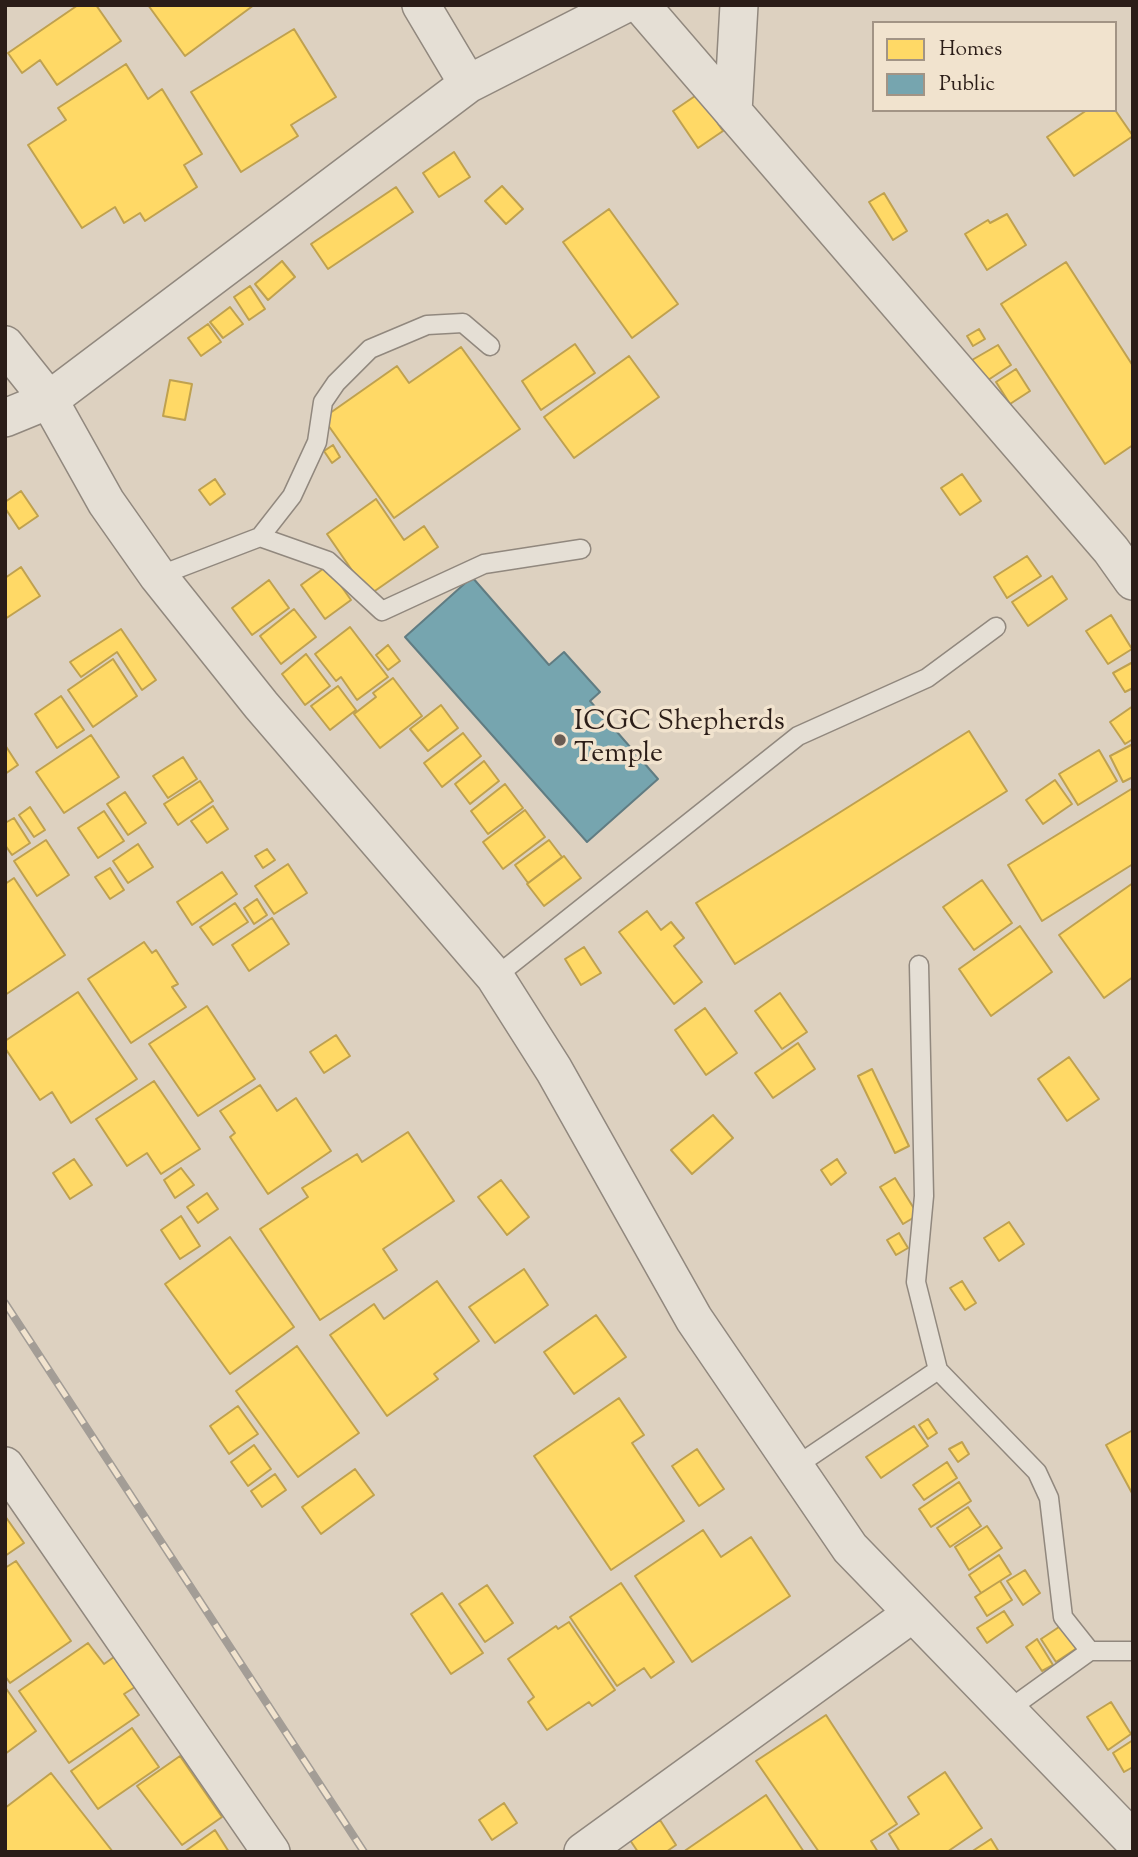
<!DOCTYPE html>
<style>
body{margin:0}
#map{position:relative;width:1138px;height:1857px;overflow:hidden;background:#ddd1c0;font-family:"Sorts Mill Goudy",serif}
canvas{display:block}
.frame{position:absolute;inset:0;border:7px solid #2b1d18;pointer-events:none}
.legend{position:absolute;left:872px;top:21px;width:245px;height:91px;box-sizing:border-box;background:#f1e3ce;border:2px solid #a29485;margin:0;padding:9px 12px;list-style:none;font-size:21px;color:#2b1d18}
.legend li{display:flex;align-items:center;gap:14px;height:35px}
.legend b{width:35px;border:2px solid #a29485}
</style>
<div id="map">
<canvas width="1138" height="1857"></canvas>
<div class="frame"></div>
<ul class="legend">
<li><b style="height:19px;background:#ffd966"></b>Homes</li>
<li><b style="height:19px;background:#76a5af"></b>Public</li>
</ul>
</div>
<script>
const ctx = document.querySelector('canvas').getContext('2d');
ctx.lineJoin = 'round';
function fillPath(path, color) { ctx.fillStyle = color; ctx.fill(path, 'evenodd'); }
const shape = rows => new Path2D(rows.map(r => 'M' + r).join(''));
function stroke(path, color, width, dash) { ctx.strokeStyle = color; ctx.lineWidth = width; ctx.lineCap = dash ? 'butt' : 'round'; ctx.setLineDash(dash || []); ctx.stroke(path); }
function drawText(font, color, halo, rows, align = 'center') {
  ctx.font = font + ' "Sorts Mill Goudy",serif'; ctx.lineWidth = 7; ctx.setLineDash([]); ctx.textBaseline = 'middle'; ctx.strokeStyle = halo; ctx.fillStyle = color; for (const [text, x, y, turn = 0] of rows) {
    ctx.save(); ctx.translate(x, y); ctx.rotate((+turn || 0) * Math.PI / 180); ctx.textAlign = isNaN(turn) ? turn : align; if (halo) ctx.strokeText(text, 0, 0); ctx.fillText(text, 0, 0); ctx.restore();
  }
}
const homes = shape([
 [78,5,96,5,121,41,57,85,40,60,22,73,8,53,78,5],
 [148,5,254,5,185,56,148,5],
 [294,29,336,97,291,125,298,136,241,172,191,92,294,29],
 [126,64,148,99,162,89,202,154,184,165,197,187,145,221,140,213,124,223,115,207,82,228,28,145,66,120,58,108,126,64],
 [698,94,723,131,698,148,673,111,698,94],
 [1087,110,1115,110,1133,136,1074,176,1047,137,1087,110],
 [454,152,470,177,439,197,423,173,454,152],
 [502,186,523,209,506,224,485,201,502,186],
 [396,187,413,212,328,269,311,244,396,187],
 [884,193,907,231,893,240,869,202,884,193],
 [609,209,678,304,632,338,563,242,609,209],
 [1007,214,1026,245,987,270,965,234,988,220,990,223,1007,214],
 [282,261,295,277,268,300,255,284,282,261],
 [1066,262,1133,366,1133,445,1105,464,1001,304,1066,262],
 [250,286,265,309,249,320,234,297,250,286],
 [230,307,243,324,223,338,210,322,230,307],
 [208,324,221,342,201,356,188,338,208,324],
 [979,329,985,339,973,346,967,336,979,329],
 [575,344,595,373,541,410,522,381,575,344],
 [998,345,1011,365,985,382,972,360,998,345],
 [461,347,520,429,394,518,323,418,397,366,409,383,461,347],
 [629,356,659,397,574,458,544,417,629,356],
 [1016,369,1030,391,1010,404,996,382,1016,369],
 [170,380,192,384,185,420,163,416,170,380],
 [333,445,340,457,332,463,324,451,333,445],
 [962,474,981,501,960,515,941,488,962,474],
 [215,479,225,494,210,505,199,490,215,479],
 [21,491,38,516,19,529,5,508,5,502,21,491],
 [376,499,404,540,424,526,438,547,369,595,327,534,376,499],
 [1027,556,1041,576,1007,598,994,577,1027,556],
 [327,566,351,600,325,619,301,585,327,566],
 [21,567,40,596,5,619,5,578,21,567],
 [1052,576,1067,599,1028,626,1012,602,1052,576],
 [269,580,289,608,252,635,232,608,269,580],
 [294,609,316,637,281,664,260,636,294,609],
 [1111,615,1132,649,1108,664,1086,631,1111,615],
 [350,627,388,677,357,700,341,677,336,681,315,654,350,627],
 [121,629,156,680,142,690,117,652,81,677,70,662,121,629],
 [388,645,400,661,388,670,376,655,388,645],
 [306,654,330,686,305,705,282,674,306,654],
 [113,659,137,696,93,727,68,690,113,659],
 [1133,662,1133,688,1125,692,1113,673,1133,662],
 [393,678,422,716,380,748,354,714,376,697,373,693,393,678],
 [338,686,356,710,330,730,311,706,338,686],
 [61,696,84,730,57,748,35,714,61,696],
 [441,705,458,728,428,751,410,729,441,705],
 [1133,706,1133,739,1125,744,1110,722,1133,706],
 [969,731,1007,791,735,964,696,903,969,731],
 [463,733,481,756,442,787,424,763,463,733],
 [91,735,119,777,64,813,36,772,91,735],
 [1133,744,1133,777,1123,782,1110,756,1133,744],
 [5,745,18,765,5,774,5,745],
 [1099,750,1117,781,1078,805,1059,774,1099,750],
 [183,757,197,779,168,798,153,776,183,757],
 [484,761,499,781,470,804,455,784,484,761],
 [1055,780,1072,804,1043,824,1026,800,1055,780],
 [200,781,213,801,178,825,164,804,200,781],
 [505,784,523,808,488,834,471,811,505,784],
 [1133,788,1133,864,1042,921,1008,865,1133,788],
 [125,792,146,823,128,835,107,804,125,792],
 [213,806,228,829,207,843,191,821,213,806],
 [30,807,45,830,34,837,19,815,30,807],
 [525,810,545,837,503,869,483,842,525,810],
 [104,811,124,841,98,858,78,828,104,811],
 [14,818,30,843,12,855,5,845,5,823,14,818],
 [46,840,69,875,37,896,14,861,46,840],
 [549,840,562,857,528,883,515,865,549,840],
 [138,844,153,867,128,883,113,861,138,844],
 [267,849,275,860,263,868,255,856,267,849],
 [564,856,581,878,544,906,527,884,564,856],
 [288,864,307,893,274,914,255,886,288,864],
 [110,868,124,890,110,899,95,877,110,868],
 [222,872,237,894,192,925,177,902,222,872],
 [14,878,65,955,5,995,5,884,14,878],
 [982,880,1012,923,974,950,943,907,982,880],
 [1133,883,1133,977,1104,998,1059,935,1133,883],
 [257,899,267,915,254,924,244,908,257,899],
 [235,903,248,922,213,945,200,927,235,903],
 [647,911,661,930,671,922,684,938,674,946,702,982,674,1004,619,932,647,911],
 [272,918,289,944,249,971,232,945,272,918],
 [1020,926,1052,972,991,1016,959,969,1020,926],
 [144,942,152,953,156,950,178,984,172,987,186,1007,131,1043,88,979,144,942],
 [584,947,601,973,581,985,565,959,584,947],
 [78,992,137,1079,71,1123,52,1092,40,1100,5,1048,5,1041,78,992],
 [780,993,807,1032,782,1049,755,1011,780,993],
 [207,1006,255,1079,198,1116,149,1044,207,1006],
 [705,1008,737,1053,706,1075,675,1030,705,1008],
 [336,1035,350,1056,324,1073,310,1052,336,1035],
 [798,1043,815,1069,773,1098,755,1073,798,1043],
 [1069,1057,1099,1099,1067,1121,1038,1079,1069,1057],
 [872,1069,909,1146,895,1153,858,1076,872,1069],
 [154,1081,200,1149,161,1174,147,1153,127,1166,96,1119,154,1081],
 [260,1085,277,1111,296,1098,331,1151,268,1194,230,1137,235,1133,220,1111,260,1085],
 [713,1115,733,1138,692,1174,671,1150,713,1115],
 [408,1132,454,1201,383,1249,397,1270,320,1320,260,1229,308,1197,302,1188,357,1154,362,1162,408,1132],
 [74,1159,92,1185,70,1199,53,1173,74,1159],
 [837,1159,846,1173,831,1185,821,1170,837,1159],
 [181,1168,194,1185,175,1198,164,1180,181,1168],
 [895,1178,918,1215,903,1224,880,1187,895,1178],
 [501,1180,529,1217,507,1235,478,1197,501,1180],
 [207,1193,218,1209,198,1223,187,1207,207,1193],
 [181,1216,200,1246,180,1259,161,1230,181,1216],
 [1009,1222,1024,1244,999,1261,984,1238,1009,1222],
 [899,1233,908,1248,896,1255,887,1240,899,1233],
 [230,1237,294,1327,230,1374,165,1284,230,1237],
 [524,1269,548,1305,495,1343,469,1307,524,1269],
 [437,1281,479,1341,434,1374,438,1379,387,1416,330,1335,374,1304,384,1319,437,1281],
 [962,1281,976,1303,965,1310,950,1288,962,1281],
 [596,1315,626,1357,574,1394,544,1352,596,1315],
 [297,1346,359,1433,298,1477,236,1391,297,1346],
 [619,1398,644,1435,632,1443,684,1521,611,1570,534,1456,619,1398],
 [238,1406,258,1434,229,1454,210,1426,238,1406],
 [928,1419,937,1433,928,1439,919,1425,928,1419],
 [914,1426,928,1446,881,1478,866,1457,914,1426],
 [1133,1430,1133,1495,1106,1445,1133,1430],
 [962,1442,969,1454,958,1462,949,1449,962,1442],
 [254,1445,271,1469,248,1486,231,1462,254,1445],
 [697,1449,724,1489,699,1506,672,1466,697,1449],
 [947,1462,957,1478,924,1500,913,1485,947,1462],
 [355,1469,374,1495,321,1534,302,1507,355,1469],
 [275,1474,286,1490,262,1507,251,1491,275,1474],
 [959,1482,971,1501,931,1527,919,1509,959,1482],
 [968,1507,981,1526,950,1547,937,1528,968,1507],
 [5,1516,24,1543,5,1556,5,1516],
 [987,1526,1002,1548,969,1570,955,1547,987,1526],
 [703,1530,721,1557,751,1537,790,1596,692,1662,635,1576,703,1530],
 [999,1555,1011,1574,981,1593,969,1575,999,1555],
 [16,1561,71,1641,10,1683,5,1676,5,1568,16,1561],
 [1025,1570,1040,1593,1023,1605,1007,1581,1025,1570],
 [1000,1581,1012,1600,987,1616,975,1597,1000,1581],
 [621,1583,674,1662,651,1678,644,1668,617,1686,570,1617,621,1583],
 [487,1585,513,1623,485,1642,459,1604,487,1585],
 [442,1593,483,1653,451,1674,411,1614,442,1593],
 [1004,1611,1013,1625,987,1643,977,1628,1004,1611],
 [569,1622,615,1690,592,1706,589,1702,547,1730,528,1702,534,1697,508,1659,556,1626,558,1629,569,1622],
 [1062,1625,1077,1648,1056,1662,1041,1639,1062,1625],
 [1037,1639,1053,1665,1042,1671,1026,1647,1037,1639],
 [88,1643,104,1664,114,1657,135,1687,124,1694,139,1715,69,1763,19,1691,88,1643],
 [5,1687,36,1731,5,1754,5,1687],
 [1111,1702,1131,1734,1108,1750,1087,1717,1111,1702],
 [826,1715,897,1824,871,1841,878,1852,819,1852,756,1761,826,1715],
 [132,1728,159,1767,98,1809,71,1771,132,1728],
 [1133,1740,1133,1767,1124,1772,1113,1753,1133,1740],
 [180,1756,222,1817,182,1845,137,1786,180,1756],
 [945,1772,982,1828,947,1852,900,1852,889,1834,919,1814,908,1797,945,1772],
 [51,1773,113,1852,5,1852,5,1808,51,1773],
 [766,1795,804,1852,683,1852,766,1795],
 [504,1803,517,1823,492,1840,479,1820,504,1803],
 [660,1820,676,1845,666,1852,638,1852,630,1840,660,1820],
 [215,1830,229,1852,184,1852,215,1830],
 [991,1839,999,1852,971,1852,991,1839]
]);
fillPath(homes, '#ffd966');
stroke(homes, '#bfa14f', 2);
const public = shape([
 [472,577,549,665,564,652,600,692,590,701,658,779,587,842,405,637,472,577]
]);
fillPath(public, '#76a5af');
stroke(public, '#607c82', 2);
const lane = shape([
 [260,537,292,496,317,442,323,402,336,383,370,349,427,325,463,323,490,346],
 [158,576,260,537,328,561,382,611,484,564,581,549],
 [495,977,798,736,927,678,996,627],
 [938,1370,1037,1472,1049,1498,1063,1617,1090,1651],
 [793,1468,938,1370,916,1282,924,1196,919,965],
 [1008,1710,1090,1651,1133,1651]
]);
const street = shape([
 [421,5,468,84],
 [641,5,1111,550,1133,581],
 [733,112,739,5],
 [5,345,49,400,106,502,158,576,261,705,495,977,554,1070,694,1319,850,1548,1133,1840],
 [5,418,49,400,468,84,623,5],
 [5,1466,271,1852],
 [583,1852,913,1613]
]);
stroke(lane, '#91887e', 21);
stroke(street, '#91887e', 40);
stroke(lane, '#e5dfd5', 18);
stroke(street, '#e5dfd5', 37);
const rail = shape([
 [5,1303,364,1852]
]);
stroke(rail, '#a39d96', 8);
stroke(rail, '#f1e3ce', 5, [16]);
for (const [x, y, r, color] of [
 [560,740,7,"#695c53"]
]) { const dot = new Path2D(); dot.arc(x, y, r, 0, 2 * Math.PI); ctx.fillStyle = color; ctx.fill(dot); stroke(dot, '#f1e3ce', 2.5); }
drawText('28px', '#2b1d18', '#f1e3ce', [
 ["ICGC Shepherds",574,724],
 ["Temple",574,756]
], 'left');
</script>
